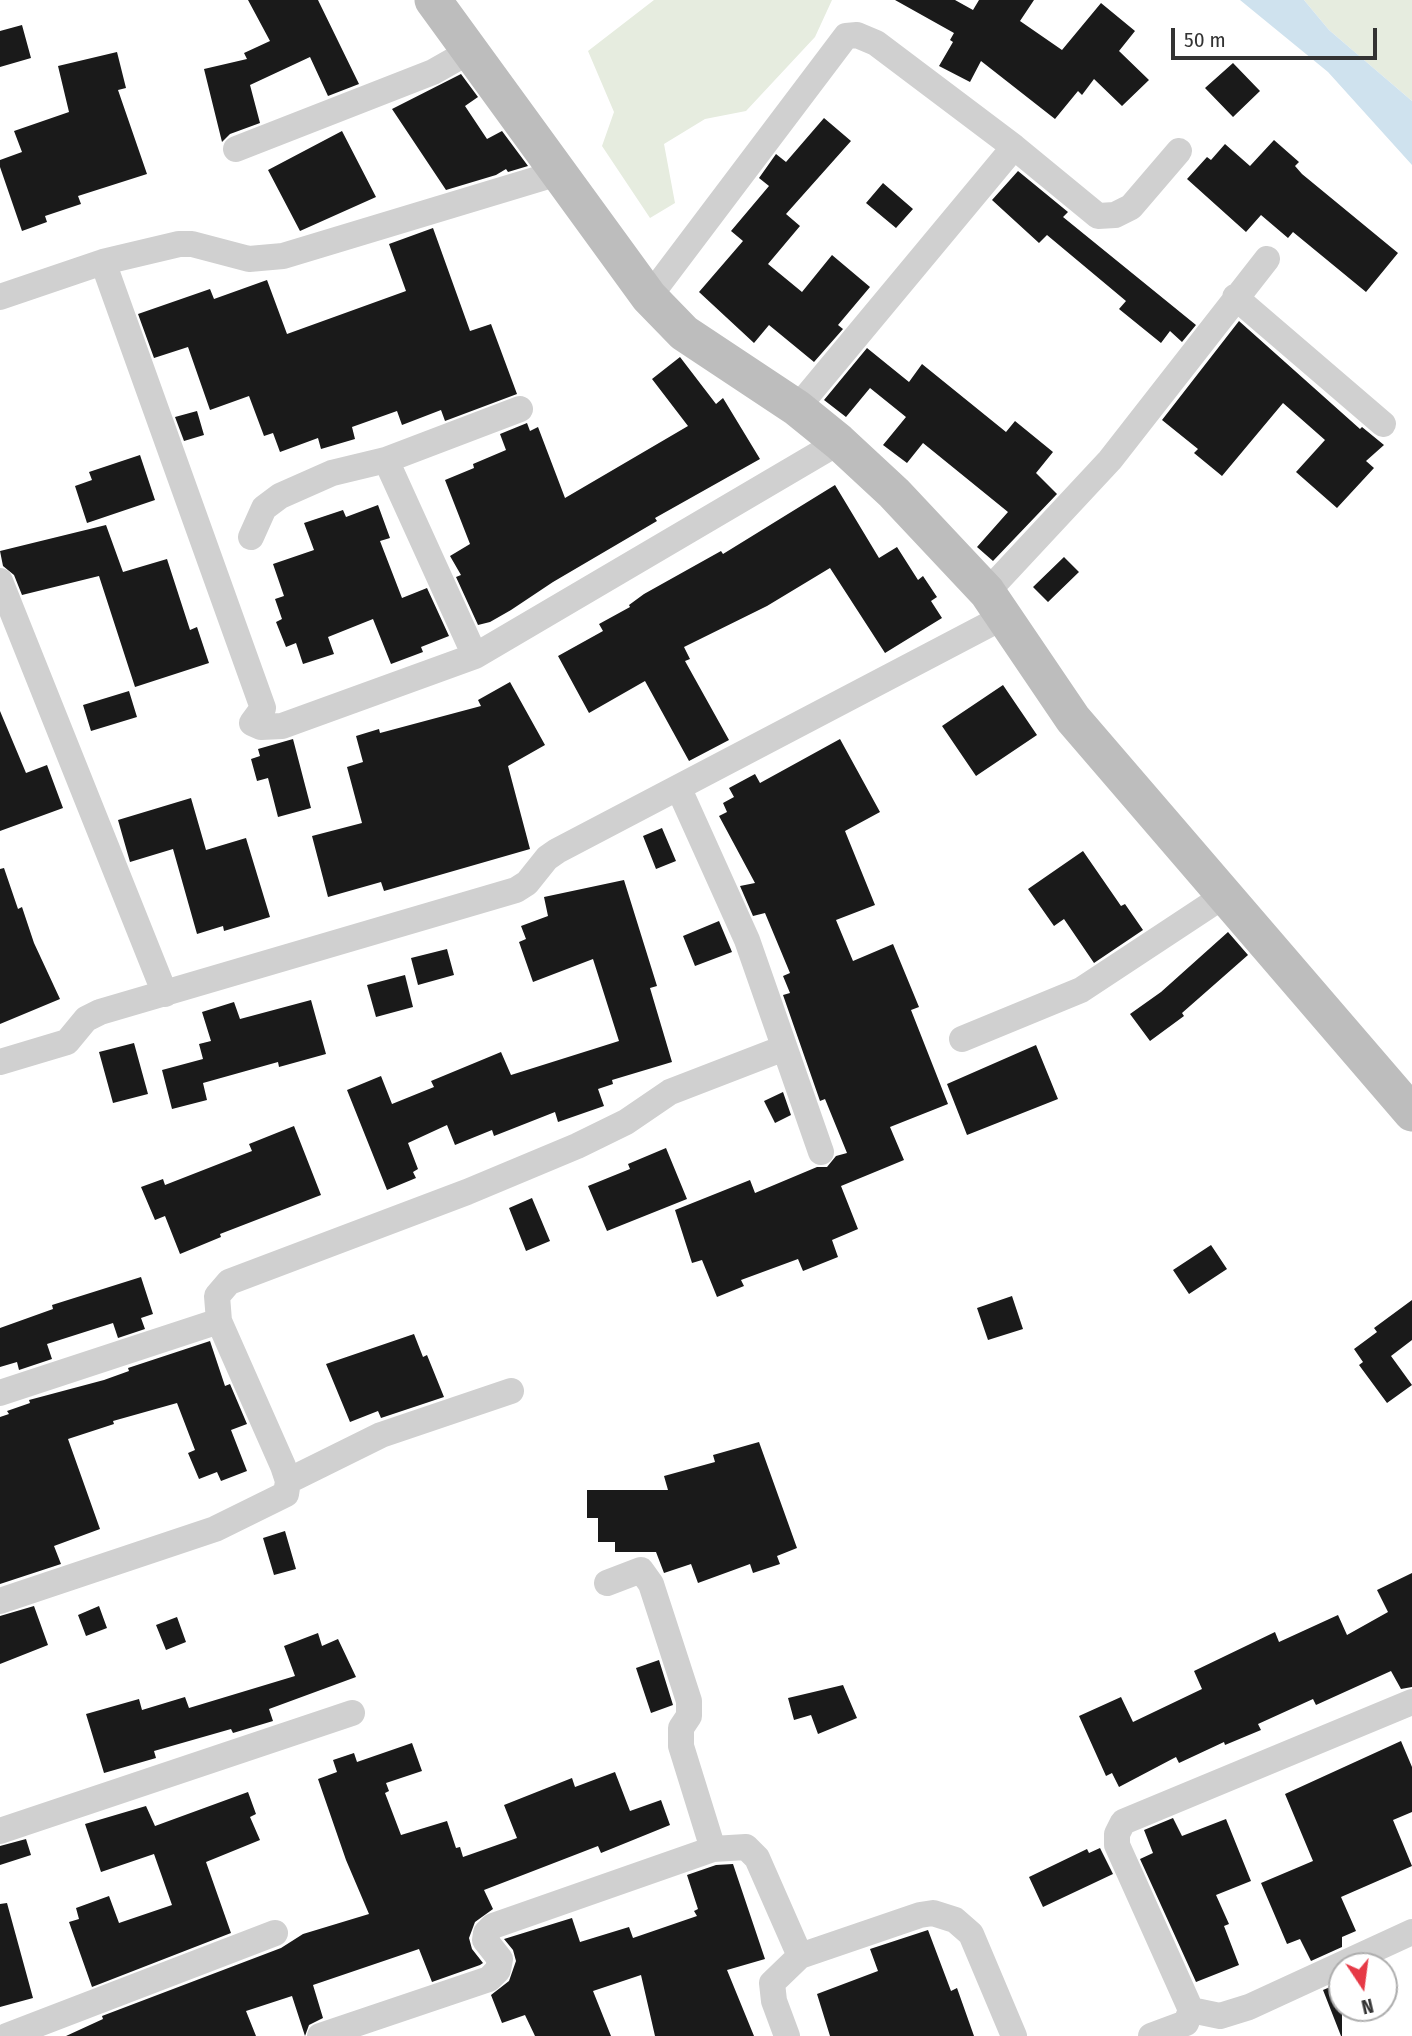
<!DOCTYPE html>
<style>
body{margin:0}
#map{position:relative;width:1412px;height:2036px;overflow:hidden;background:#fff;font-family:"Fira Sans Condensed",sans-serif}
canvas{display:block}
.north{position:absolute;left:1328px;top:1952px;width:70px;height:70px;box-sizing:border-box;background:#fff;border:2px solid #adadad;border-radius:50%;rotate:167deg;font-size:19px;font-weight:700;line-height:28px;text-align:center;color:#333}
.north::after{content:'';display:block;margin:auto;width:24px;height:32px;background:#e63946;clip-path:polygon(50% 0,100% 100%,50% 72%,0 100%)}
.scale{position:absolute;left:1171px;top:28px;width:206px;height:32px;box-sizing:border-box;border:4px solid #333;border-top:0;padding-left:9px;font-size:21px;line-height:24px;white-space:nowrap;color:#333;-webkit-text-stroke:5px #fff;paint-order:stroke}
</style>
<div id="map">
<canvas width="1412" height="2036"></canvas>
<div class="north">N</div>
<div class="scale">50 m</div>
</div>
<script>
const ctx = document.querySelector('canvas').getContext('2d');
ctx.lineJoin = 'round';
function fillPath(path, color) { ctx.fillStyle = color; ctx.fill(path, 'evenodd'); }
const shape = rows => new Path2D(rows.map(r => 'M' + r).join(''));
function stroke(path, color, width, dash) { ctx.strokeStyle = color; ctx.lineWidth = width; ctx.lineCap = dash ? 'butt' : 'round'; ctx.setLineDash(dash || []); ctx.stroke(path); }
fillPath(shape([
 [654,0,832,0,815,37,746,111,705,119,664,144,675,203,650,218,602,146,614,112,588,51],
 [1304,0,1412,0,1412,101,1329,30]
]), '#e6ecdf');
fillPath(shape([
 [1240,0,1304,0,1329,30,1412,101,1412,165,1328,72]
]), '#cfe2ee');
fillPath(shape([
 [248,0,318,0,359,84,328,96,310,57,250,85,260,123,230,134,222,142,204,69,247,59,244,53,270,41],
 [895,0,955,0,973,10,979,0,1034,0,1020,21,1062,50,1101,3,1135,31,1119,51,1149,80,1122,106,1094,79,1082,95,1078,91,1055,119,981,61,970,82,939,66,953,42,950,40,954,33],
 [22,25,31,58,0,67,0,31],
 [117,52,126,88,118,90,147,174,78,196,81,204,45,216,47,222,22,231,0,167,0,160,22,152,14,131,69,112,58,66],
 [1233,63,1260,91,1233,117,1205,88],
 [461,74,478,97,465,106,487,139,502,131,528,166,508,172,506,169,496,175,446,190,392,109],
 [824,118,851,141,786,214,800,226,768,264,802,292,832,255,870,287,838,325,843,329,814,362,769,325,754,343,699,292,743,241,731,231,769,186,759,178,776,154,786,162],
 [342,131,376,197,300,231,268,170],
 [1274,140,1299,162,1295,166,1302,174,1398,253,1366,292,1293,232,1288,238,1261,215,1246,232,1187,179,1207,157,1211,160,1225,144,1250,166],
 [1018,171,1068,212,1063,217,1196,325,1182,342,1170,331,1161,343,1119,309,1126,301,1047,235,1039,243,992,200],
 [883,183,913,209,896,228,866,203],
 [433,228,470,331,491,324,517,394,445,421,441,410,402,425,397,411,352,427,355,439,321,449,318,438,280,452,273,433,264,436,249,396,210,410,188,347,154,358,138,314,210,289,214,299,267,280,287,334,406,291,389,244],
 [1239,321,1360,429,1362,427,1384,445,1366,461,1374,468,1337,508,1296,472,1325,440,1283,403,1222,476,1194,453,1198,449,1162,420],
 [867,348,909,382,922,364,1006,432,1015,421,1053,452,1036,473,1057,494,993,561,977,547,1008,512,923,443,907,463,883,445,906,417,870,388,846,417,824,400],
 [680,357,716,404,723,398,760,459,655,518,657,521,553,582,511,610,490,622,478,625,456,577,461,575,450,556,470,544,445,480,474,468,473,464,506,450,500,434,527,423,530,431,538,427,565,498,688,426,652,379],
 [197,411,204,435,184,441,175,417],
 [140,455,155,500,87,523,75,486,92,480,89,472],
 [835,485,879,558,897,547,918,580,923,576,937,597,931,601,942,618,885,653,830,568,767,606,684,647,690,659,685,661,729,740,689,761,645,681,589,713,558,656,603,631,599,624,630,607,629,605,644,594,721,551,723,554],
 [378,505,390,538,380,541,402,598,427,588,449,636,421,647,423,652,391,664,373,619,328,637,334,654,303,664,296,643,286,647,276,622,282,619,275,599,284,596,273,564,314,550,304,523,343,510,346,517],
 [106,525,123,572,167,559,190,630,197,627,209,663,135,687,99,576,22,595,14,575,3,566,0,551],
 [1064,557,1079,572,1048,602,1033,587],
 [510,682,545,745,508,766,530,849,384,891,381,882,328,897,312,836,362,823,347,767,363,762,356,736,379,729,380,733,481,706,478,700],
 [1003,685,1037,735,976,776,942,726],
 [129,691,137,717,91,731,83,705],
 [0,711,26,773,47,765,63,808,0,831],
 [293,739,311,808,278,817,268,778,257,781,251,759,260,756,258,749],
 [840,739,880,812,845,831,875,905,836,920,853,961,893,944,919,1007,911,1010,948,1104,890,1127,904,1160,841,1186,858,1229,832,1240,838,1257,803,1271,798,1259,741,1280,744,1286,717,1297,702,1260,692,1263,675,1210,750,1180,755,1193,817,1167,827,1167,836,1156,847,1153,825,1099,820,1101,783,995,790,993,783,976,790,973,765,913,753,916,740,886,755,883,719,816,727,812,723,803,734,797,729,788,755,774,760,783],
 [191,798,206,850,246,838,270,917,224,931,223,926,197,934,173,849,130,862,118,820],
 [662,828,676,861,656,869,643,836],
 [1083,851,1121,906,1125,904,1143,930,1094,963,1064,919,1054,926,1028,889],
 [4,868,18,909,22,907,34,943,60,999,0,1024,0,869],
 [624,880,657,986,650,988,672,1062,612,1080,613,1084,598,1089,604,1106,558,1122,555,1112,494,1136,492,1130,455,1145,447,1125,408,1143,418,1169,413,1172,416,1178,387,1190,347,1090,381,1076,392,1104,434,1087,431,1081,501,1052,511,1075,619,1041,593,959,533,982,519,942,526,939,521,926,548,916,544,897],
 [719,921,732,952,695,966,683,936],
 [1228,932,1248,955,1182,1013,1184,1016,1150,1041,1130,1014,1161,992],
 [447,949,454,975,418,985,411,958],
 [405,975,413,1007,376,1017,367,985],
 [311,1000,326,1054,279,1067,278,1062,203,1083,207,1100,172,1109,162,1070,203,1059,199,1044,211,1041,202,1012,234,1002,240,1019],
 [134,1043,148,1094,113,1103,99,1052],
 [1036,1045,1058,1099,967,1135,947,1084],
 [783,1092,791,1115,775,1123,764,1101],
 [294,1126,321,1195,220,1234,221,1237,180,1254,165,1216,155,1220,141,1187,163,1179,165,1185,252,1151,249,1144],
 [666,1148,687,1199,607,1231,588,1186,630,1169,628,1164],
 [532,1198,550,1241,526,1251,509,1208],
 [1211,1245,1227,1269,1189,1294,1173,1270],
 [141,1277,153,1314,141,1318,145,1329,118,1338,113,1323,47,1344,52,1359,19,1370,17,1362,0,1367,0,1328,53,1309,52,1305],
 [1012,1296,1023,1329,988,1340,977,1308],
 [1412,1300,1412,1340,1391,1356,1412,1385,1387,1403,1359,1365,1363,1362,1354,1349,1377,1332,1374,1328],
 [414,1334,423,1357,427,1355,444,1397,381,1418,378,1411,350,1422,326,1364],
 [210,1341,225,1386,230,1384,247,1424,231,1430,247,1471,221,1481,217,1472,199,1479,188,1453,195,1450,177,1403,113,1421,114,1424,68,1439,100,1529,54,1546,61,1564,0,1584,0,1417,9,1414,7,1411,30,1403,29,1400,104,1380,129,1371,128,1368],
 [759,1442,797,1548,777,1556,780,1564,753,1573,750,1564,698,1583,691,1564,664,1573,656,1552,615,1552,615,1542,598,1542,598,1518,587,1518,587,1490,668,1490,664,1476,715,1462,713,1455],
 [285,1531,296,1569,274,1575,263,1538],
 [1412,1573,1412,1687,1401,1689,1391,1671,1316,1705,1313,1699,1258,1724,1261,1730,1225,1745,1224,1742,1179,1763,1176,1757,1119,1787,1112,1773,1106,1776,1079,1716,1121,1697,1133,1722,1202,1689,1194,1671,1275,1632,1279,1642,1338,1615,1347,1635,1388,1612,1377,1590],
 [34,1606,48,1645,0,1664,0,1616],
 [99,1606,107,1628,86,1636,78,1615],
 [177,1617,186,1642,166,1650,156,1625],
 [318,1633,322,1646,338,1639,356,1677,269,1709,273,1721,233,1733,231,1729,154,1751,156,1758,104,1773,86,1714,139,1699,142,1710,185,1697,189,1708,295,1676,284,1646],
 [659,1660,673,1705,651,1713,636,1668],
 [843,1685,857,1718,818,1734,811,1715,794,1720,788,1698],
 [1401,1741,1412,1767,1412,1812,1393,1820,1412,1866,1341,1897,1356,1931,1342,1937,1342,1947,1311,1961,1300,1939,1287,1944,1261,1883,1313,1861,1285,1794],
 [412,1743,422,1771,386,1783,389,1791,385,1793,401,1835,447,1821,456,1848,460,1847,463,1857,517,1838,504,1805,572,1778,575,1787,615,1772,630,1811,661,1800,670,1825,601,1853,598,1846,484,1890,493,1909,475,1922,469,1938,472,1949,483,1963,480,1965,432,1982,419,1949,313,1985,323,2018,309,2025,305,2036,292,1996,246,2011,256,2036,66,2036,103,2019,102,2016,281,1948,303,1934,369,1914,346,1860,318,1779,337,1772,333,1760,354,1753,357,1762],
 [248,1792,256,1814,250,1817,260,1840,206,1862,231,1933,92,1987,69,1922,79,1919,76,1908,109,1896,119,1923,172,1905,154,1854,101,1872,85,1824,146,1806,155,1826],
 [1173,1818,1182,1836,1226,1819,1251,1881,1216,1895,1229,1924,1224,1926,1239,1965,1196,1982,1140,1859,1153,1853,1144,1830],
 [26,1839,31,1855,0,1865,0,1846],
 [1100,1848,1113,1874,1043,1907,1029,1877,1087,1849,1089,1853],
 [733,1864,765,1959,727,1970,754,2036,655,2036,641,1975,593,1991,611,2036,535,2036,525,2015,502,2023,491,1995,509,1981,516,1961,513,1950,504,1939,572,1918,580,1942,629,1927,633,1938,697,1916,694,1911,698,1909,687,1875,716,1865],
 [7,1903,33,1998,0,2007,0,1904],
 [928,1930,951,1991,957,1988,974,2036,830,2036,817,1994,878,1971,870,1949],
 [1342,1982,1342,2036,1341,2036,1323,1990]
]), '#1a1a1a');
stroke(shape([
 [236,149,433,72,470,51],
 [103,262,263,708,252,723,261,727,282,726,475,656,839,442],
 [0,297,103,262,179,244,192,244,249,259,283,256,558,173],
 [649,297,846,36,857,35,876,43,1014,147],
 [1235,297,1383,424],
 [797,408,1014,147,1098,216,1115,215,1131,207,1179,151],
 [251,537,264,508,280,496,332,473,386,460],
 [0,581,165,994],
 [987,592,1110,460,1267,259],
 [475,656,386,460,520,409],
 [679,789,747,940,821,1152],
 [962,1039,1081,990,1225,895],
 [0,1062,67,1042,86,1019,100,1012,516,890,527,883,547,858,557,851,1005,616],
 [0,1393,219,1321],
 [288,1481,381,1435,511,1391],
 [607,1583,641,1570,651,1584,689,1701,689,1716,681,1728,681,1746,713,1849],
 [0,1601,215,1529,286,1494,288,1481,283,1466,219,1321,217,1296,229,1282,467,1192,577,1146,626,1122,670,1092,784,1048],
 [0,1831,352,1713],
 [1191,2010,1220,2016,1249,2007,1412,1932],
 [7,2036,275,1933],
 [320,2036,489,1979,498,1970,500,1959,485,1940,486,1933,493,1926,713,1849,746,1847,757,1858,800,1956,920,1915,933,1913,955,1920,971,1934,1014,2036],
 [787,2036,774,2001,772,1983,800,1956],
 [1151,2036,1186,2023,1191,2010,1117,1845,1117,1834,1123,1822,1412,1702]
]), '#d0d0d0', 26);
stroke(shape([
 [433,0,649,297,684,333,797,408,839,442,894,493,987,592,1073,719,1412,1113]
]), '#bdbdbd', 37);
</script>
